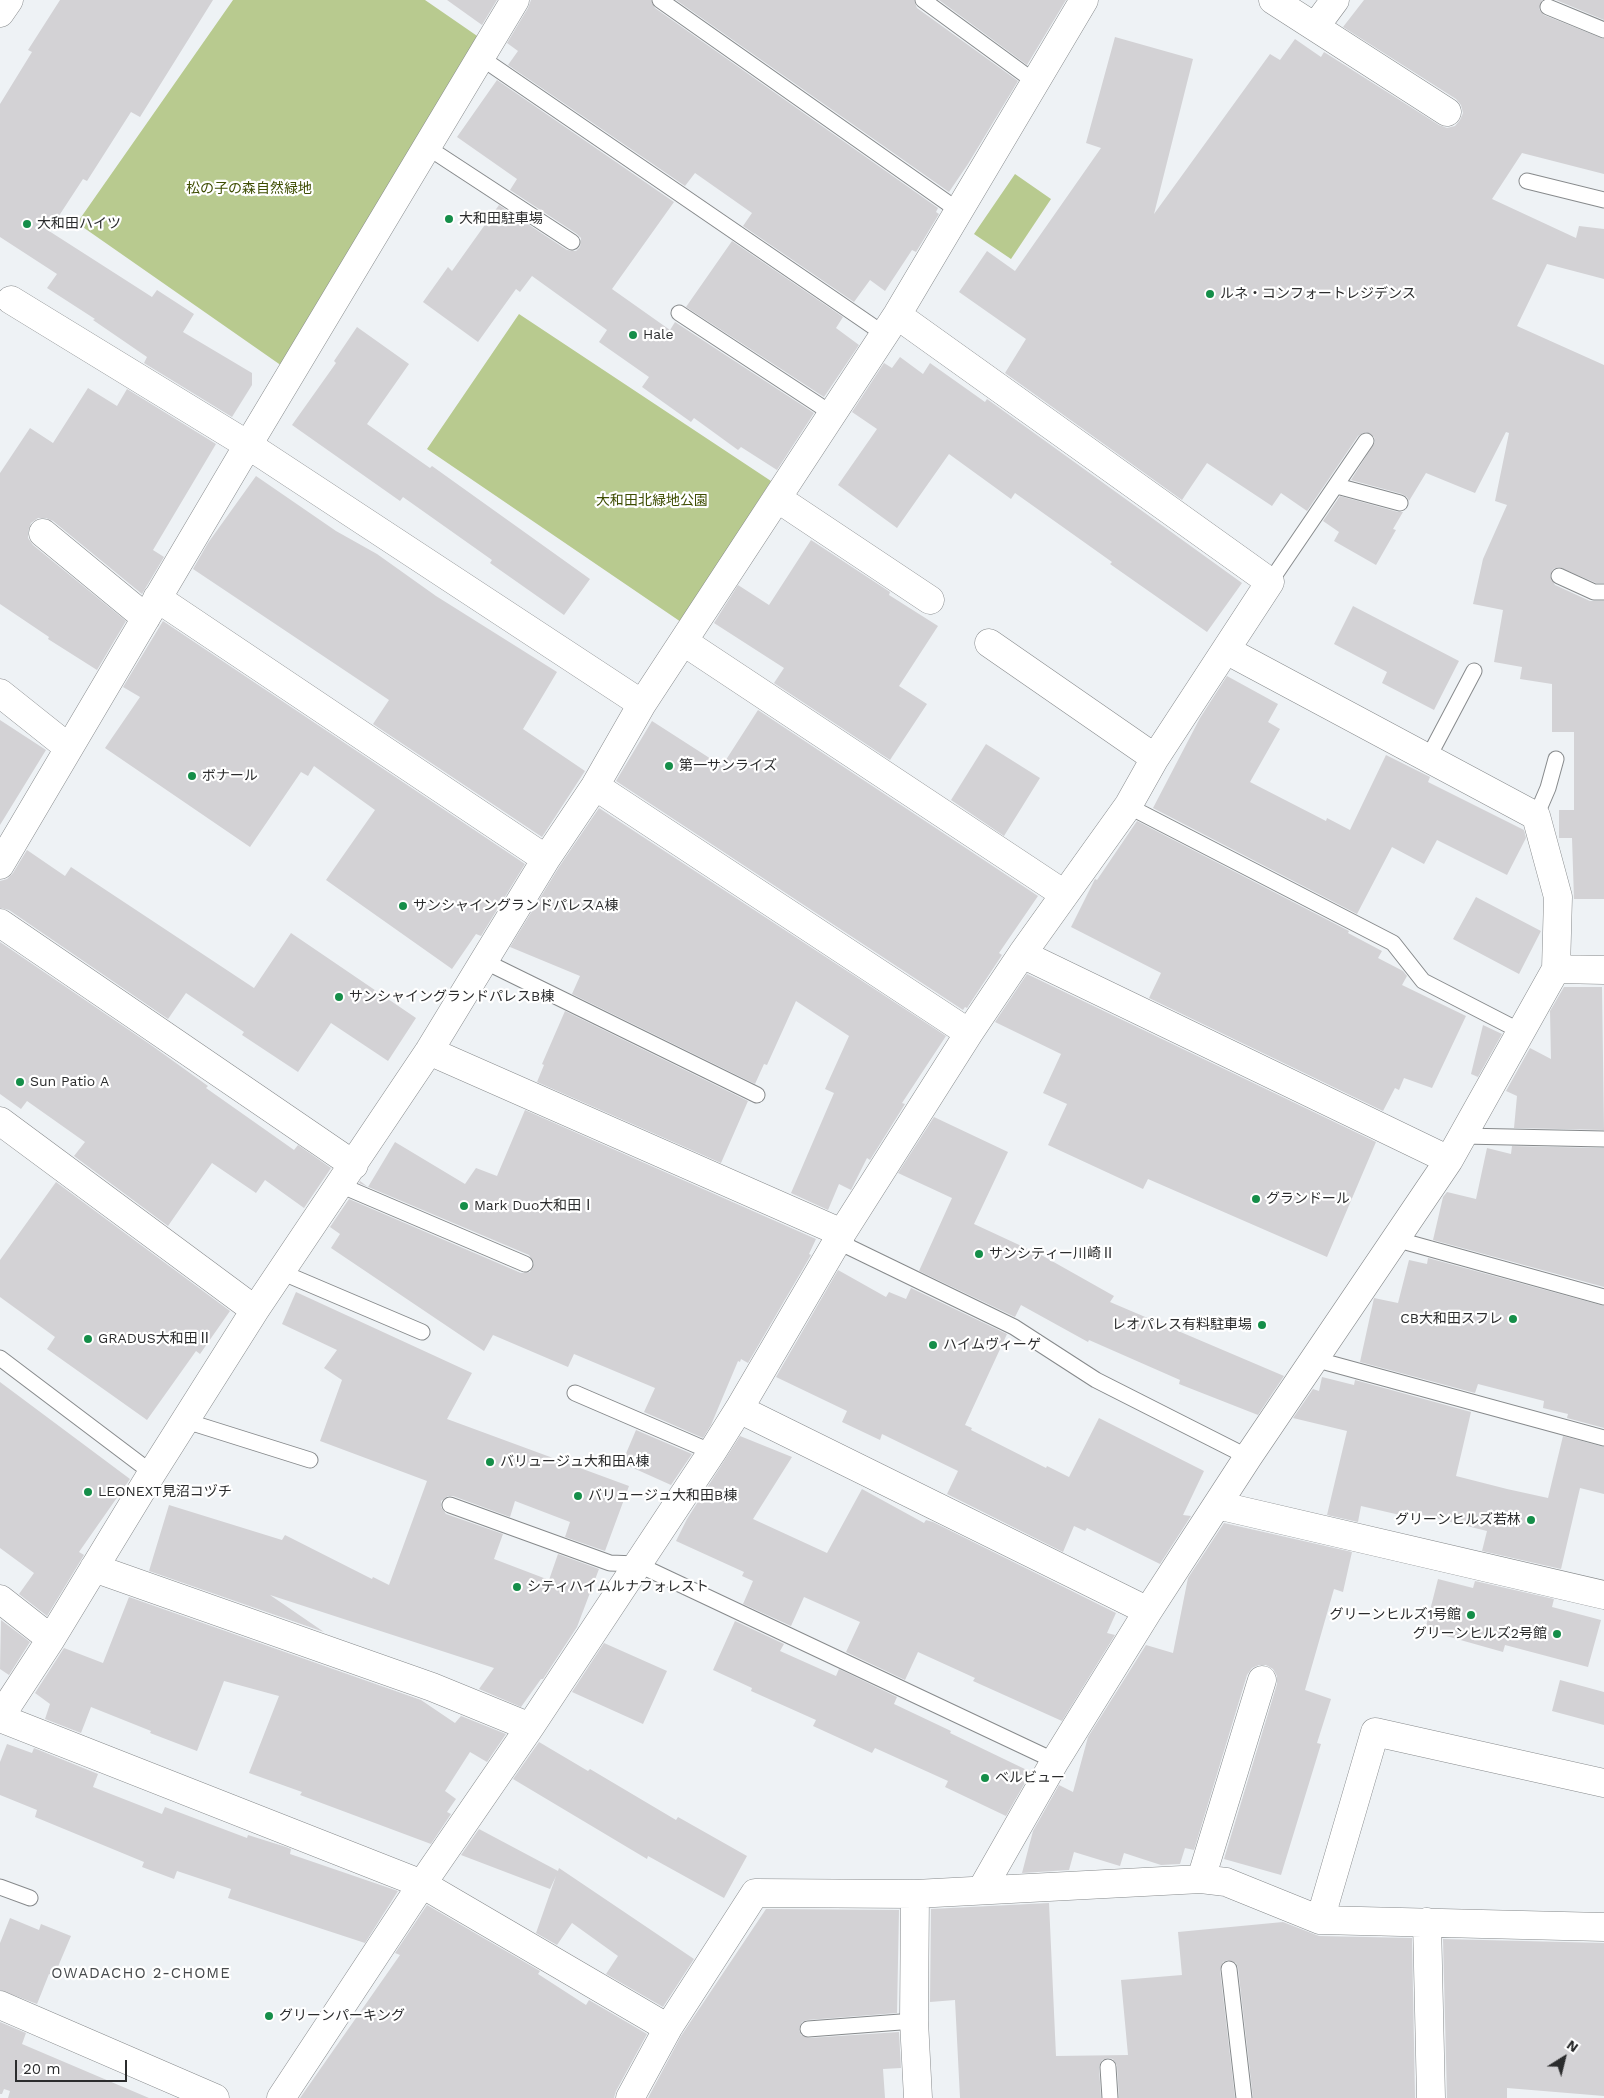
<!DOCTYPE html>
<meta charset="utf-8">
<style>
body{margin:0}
#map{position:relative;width:1604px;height:2098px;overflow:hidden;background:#eef2f5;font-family:"Work Sans",sans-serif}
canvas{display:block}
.north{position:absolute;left:1539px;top:2033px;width:50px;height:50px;-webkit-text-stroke:4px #fff;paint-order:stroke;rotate:36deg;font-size:14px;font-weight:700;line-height:20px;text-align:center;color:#2b2c2d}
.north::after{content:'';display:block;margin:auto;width:18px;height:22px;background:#2b2c2d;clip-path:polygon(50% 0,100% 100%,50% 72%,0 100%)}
.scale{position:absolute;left:15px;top:2060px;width:112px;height:22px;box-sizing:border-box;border:2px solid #2b2c2d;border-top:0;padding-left:6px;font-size:15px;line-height:18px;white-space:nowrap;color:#2b2c2d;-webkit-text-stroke:4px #fff;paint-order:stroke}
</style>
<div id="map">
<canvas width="1604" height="2098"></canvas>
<div class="north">N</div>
<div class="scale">20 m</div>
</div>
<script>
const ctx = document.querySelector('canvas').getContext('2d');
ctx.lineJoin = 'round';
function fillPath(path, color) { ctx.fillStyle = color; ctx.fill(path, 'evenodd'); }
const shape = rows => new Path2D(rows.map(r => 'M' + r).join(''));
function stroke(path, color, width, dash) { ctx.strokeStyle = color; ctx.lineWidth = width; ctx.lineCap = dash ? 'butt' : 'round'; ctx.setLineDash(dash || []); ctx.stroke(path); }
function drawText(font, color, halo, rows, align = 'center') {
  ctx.font = font + ' "Work Sans","Noto Sans JP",sans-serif'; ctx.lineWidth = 4.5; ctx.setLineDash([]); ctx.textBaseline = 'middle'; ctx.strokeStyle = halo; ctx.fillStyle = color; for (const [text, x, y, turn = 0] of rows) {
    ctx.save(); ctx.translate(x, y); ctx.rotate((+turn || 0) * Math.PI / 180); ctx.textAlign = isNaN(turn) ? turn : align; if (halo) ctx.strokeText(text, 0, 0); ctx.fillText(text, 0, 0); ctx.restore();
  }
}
fillPath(shape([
 [233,0,425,0,483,40,282,366,77,223],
 [1015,174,1051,199,1011,259,974,234],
 [519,314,771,481,681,622,427,449]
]), '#b8ca8f');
fillPath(shape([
 [60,0,213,0,140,117,131,112,87,181,83,179,49,231,152,297,157,290,194,314,183,332,252,373,252,385,232,417,144,363,147,357,93,320,95,319,47,288,57,274,0,237,0,104,32,52,28,50],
 [447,0,497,0,482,25],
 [531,0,651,0,655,8,938,208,936,212,939,214,916,252,912,250,885,291,870,280,854,302,743,226,752,213,695,173,685,186,508,65,518,51,507,43,528,8],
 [676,0,914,0,917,8,1018,81,968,164,949,192],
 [939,0,1066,0,1027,65],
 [1364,0,1542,0,1539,9,1544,15,1604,39,1604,174,1522,153,1492,199,1576,238,1579,226,1604,229,1604,279,1547,264,1517,326,1604,365,1604,583,1596,583,1559,567,1553,569,1550,576,1555,585,1590,601,1604,601,1604,899,1574,899,1572,838,1559,838,1559,810,1574,810,1574,732,1552,732,1552,684,1520,679,1522,667,1494,662,1503,610,1473,604,1483,559,1507,505,1495,501,1509,433,1506,432,1475,493,1426,473,1409,501,1407,497,1402,494,1351,480,1375,442,1374,437,1366,432,1358,436,1307,511,1281,493,1272,506,1207,463,1182,500,1005,373,1026,339,959,292,987,251,1015,271,1101,148,1086,143,1115,37,1193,59,1154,214,1270,54,1280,60,1295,39,1321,57,1324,52,1439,125,1447,128,1455,126,1460,120,1463,113,1461,105,1456,99,1343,27],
 [1556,0,1604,0,1604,20],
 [497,80,674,202,612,289,670,330,675,322,814,413,777,470,741,447,738,450,694,418,691,422,642,387,649,377,599,342,607,330,532,276,520,292,516,289,478,342,423,302,448,267,452,271,499,205,567,250,576,251,580,247,581,238,577,234,510,190,517,179,457,137],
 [732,241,843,317,836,328,859,345,824,397,686,307],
 [357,327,409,364,367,424,430,468,432,466,590,579,564,615,490,563,492,560,403,497,400,501,292,425,336,363,334,361],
 [900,357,923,374,930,363,985,402,987,399,1242,583,1207,632,1110,564,1112,562,1015,493,1011,499,949,454,897,528,838,485,877,429,852,412,884,363,892,368],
 [88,388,117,406,127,389,216,444,153,550,164,557,142,594,53,521,46,518,38,518,31,523,28,531,28,538,33,545,126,621,97,670,48,639,49,637,0,604,0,473,30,428,53,443],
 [256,476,336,531,377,554,436,596,557,672,523,729,585,771,542,837,373,724,389,700,193,569,208,543],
 [1340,496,1398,512,1403,512,1393,529,1396,530,1376,565,1334,541,1339,532,1323,521],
 [811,540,890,592,889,595,938,626,899,686,927,704,890,760,774,683,784,668,714,623,738,585,769,605],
 [1353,606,1459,661,1434,710,1382,683,1387,672,1334,644],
 [163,621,525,864,481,936,476,934,452,969,326,880,375,810,314,766,308,776,301,772,250,847,105,748,140,697,123,687],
 [1227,676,1278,704,1268,722,1280,729,1250,782,1326,821,1327,818,1350,830,1386,755,1430,777,1428,782,1524,830,1526,838,1507,875,1437,840,1424,864,1392,847,1357,914,1153,808,1200,718],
 [758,710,1038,896,999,953,1002,955,967,1008,965,1007,963,1010,616,781,652,721,722,766],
 [0,720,46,750,0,825],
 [986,744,1040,778,1004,836,951,800],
 [599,808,946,1036,902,1103,905,1104,870,1160,867,1158,851,1190,839,1184,828,1210,791,1193,834,1093,825,1089,849,1036,796,1001,767,1065,764,1064,755,1084,572,994,580,976,510,947,559,867],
 [1137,821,1349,931,1348,933,1382,951,1378,958,1403,971,1407,976,1402,985,1466,1016,1432,1088,1404,1078,1399,1090,1395,1088,1383,1111,1149,998,1161,973,1071,927,1095,879,1097,880],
 [27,850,65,876,71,867,254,988,291,933,416,1018,388,1061,331,1023,298,1072,242,1035,244,1032,186,993,168,1019,9,910,0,908,0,881,7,879,13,873],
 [1476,897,1541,931,1519,974,1453,939],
 [0,942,151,1045,208,1086,206,1088,294,1150,298,1145,331,1168,304,1208,265,1180,256,1193,212,1163,168,1226,74,1156,85,1142,27,1101,21,1109,0,1094],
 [1027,974,1376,1142,1327,1257,1148,1179,1143,1189,1048,1145,1067,1104,1043,1093,1061,1054,995,1022],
 [1564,987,1602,987,1604,1130,1514,1128,1517,1096,1506,1091,1530,1048,1551,1059,1550,1011],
 [565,1011,748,1101,721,1163,537,1082,544,1065,542,1064],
 [1483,1025,1502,1034,1478,1077,1471,1074],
 [525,1110,816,1239,809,1254,811,1255,748,1363,741,1359,740,1362,738,1361,711,1425,703,1438,644,1412,655,1388,574,1354,568,1367,493,1335,484,1351,331,1248,340,1234,330,1227,349,1199,521,1273,530,1272,534,1263,529,1255,359,1183,360,1181,368,1187,395,1142,465,1184,476,1168,497,1176],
 [934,1117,1008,1152,974,1224,1043,1256,1114,1296,1110,1302,1284,1376,1258,1415,1179,1384,1180,1380,1089,1340,1088,1342,1021,1305,1015,1317,919,1271,952,1198,898,1173],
 [1512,1146,1604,1148,1604,1287,1433,1240,1443,1197,1447,1192,1476,1199,1487,1148,1511,1154],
 [56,1182,230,1311,200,1354,196,1351,147,1420,47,1349,55,1337,0,1297,0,1260],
 [1428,1258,1604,1306,1604,1428,1567,1418,1568,1414,1543,1408,1544,1401,1478,1384,1475,1393,1360,1362,1374,1298,1398,1303,1409,1260,1427,1264],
 [838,1270,886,1297,889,1292,906,1299,911,1288,1007,1334,965,1425,972,1428,971,1430,1046,1468,1047,1466,1069,1477,1099,1418,1204,1471,1183,1515,1191,1516,1160,1564,1087,1528,1085,1531,1074,1526,1063,1552,947,1494,958,1471,882,1434,880,1440,842,1422,847,1411,776,1377],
 [296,1292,472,1373,447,1419,629,1486,605,1551,565,1537,570,1522,515,1501,510,1517,453,1496,448,1496,441,1501,441,1507,446,1514,503,1534,494,1559,549,1580,558,1554,599,1569,577,1627,543,1679,541,1679,521,1707,479,1689,494,1668,270,1595,324,1632,149,1571,169,1505,282,1540,285,1535,372,1579,373,1577,389,1585,427,1481,320,1441,342,1380,324,1368,337,1350,282,1324],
 [1322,1377,1354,1385,1355,1380,1471,1412,1456,1476,1507,1489,1548,1498,1563,1436,1604,1447,1604,1494,1580,1488,1561,1569,1482,1551,1487,1531,1402,1510,1400,1515,1361,1506,1358,1522,1327,1515,1347,1431,1293,1418,1313,1389,1319,1391],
 [0,1382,130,1479,79,1552,84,1555,47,1616,19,1594,34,1573,0,1548],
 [636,1430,692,1454,671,1485,622,1463],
 [740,1436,792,1457,753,1519,827,1553,862,1489,924,1523,926,1520,933,1522,1116,1613,1107,1633,1115,1635,1062,1721,973,1681,975,1678,918,1652,905,1680,846,1652,860,1622,804,1597,791,1626,743,1604,753,1581,742,1576,744,1572,676,1541,687,1519],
 [1224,1523,1352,1552,1343,1592,1334,1589,1305,1690,1331,1699,1317,1743,1321,1744,1281,1875,1224,1859,1277,1684,1277,1676,1273,1669,1266,1665,1259,1665,1252,1668,1247,1675,1194,1850,1185,1848,1180,1864,1161,1865,1124,1853,1120,1866,1074,1852,1069,1870,1022,1873,1033,1831,1059,1785,1073,1792,1088,1737,1146,1645,1173,1653,1188,1578],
 [1438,1579,1473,1588,1475,1581,1554,1599,1552,1607,1601,1620,1588,1667,1505,1645,1503,1652,1425,1630],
 [129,1597,421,1700,455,1723,461,1716,506,1734,487,1762,470,1752,445,1791,456,1799,447,1812,451,1814,431,1844,300,1795,302,1792,249,1773,279,1696,224,1681,197,1751,150,1733,151,1731,91,1707,81,1733,45,1719,50,1704,35,1693,64,1648,103,1663],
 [1,1620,30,1642,9,1675,0,1669],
 [735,1621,784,1644,780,1651,836,1676,839,1669,897,1697,894,1704,951,1731,950,1733,1031,1772,1006,1816,945,1787,948,1781,875,1748,872,1753,813,1726,816,1720,751,1691,752,1688,713,1670],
 [604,1643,667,1671,643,1724,572,1692],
 [1560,1680,1604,1692,1604,1725,1552,1711],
 [539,1742,588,1771,590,1769,676,1820,678,1817,747,1856,724,1898,648,1856,647,1859,513,1779],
 [7,1744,32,1753,34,1748,98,1774,93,1787,162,1814,165,1807,247,1838,248,1835,286,1847,291,1849,290,1854,398,1891,365,1943,228,1898,231,1889,177,1871,174,1879,142,1867,144,1862,35,1817,37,1810,0,1795,0,1762],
 [479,1829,558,1871,559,1868,694,1959,663,2007,606,1974,618,1956,572,1923,557,1945,536,1933,556,1876,550,1889,461,1855],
 [1049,1903,1056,2056,1128,2055,1121,1980,1182,1975,1178,1932,1283,1922,1319,1936,1412,1938,1415,2098,1253,2098,1238,1968,1236,1963,1228,1960,1223,1962,1220,1970,1235,2098,1119,2098,1117,2066,1113,2059,1108,2058,1102,2060,1099,2067,1101,2098,960,2098,955,2000,930,2002,931,1909],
 [427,1905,540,1971,538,1974,586,2005,589,2000,647,2034,616,2091,614,2098,300,2098,400,1955,395,1953],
 [766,1909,899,1910,897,2013,807,2020,802,2022,799,2029,801,2035,809,2038,899,2032,901,2068,883,2069,885,2098,648,2098,681,2036],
 [10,1918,39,1930,41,1924,71,1936,54,1976,49,1974,37,2004,0,1990,0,1943],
 [1443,1939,1604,1943,1604,2096,1507,2088,1507,2098,1447,2098],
 [0,2022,26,2033,22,2044,149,2098,8,2098,10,2091,4,2089,2,2094,0,2094]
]), '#d3d2d5');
const lane = shape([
 [660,0,959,211],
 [923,0,1035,82],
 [1548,7,1604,30],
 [480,57,884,334],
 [427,147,572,242],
 [1527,181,1604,200],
 [679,313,831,413],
 [1337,486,1400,503],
 [1559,576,1594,592,1604,592],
 [1270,582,1366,441],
 [1428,758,1474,671],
 [1128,806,1393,943,1423,981,1522,1032],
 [1536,816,1548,788,1556,759],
 [484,961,757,1095],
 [1463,1136,1604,1139],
 [340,1185,525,1264],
 [842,1233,849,1247,1014,1327,1096,1380,1248,1457],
 [1395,1239,1604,1297],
 [281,1272,422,1332],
 [0,1358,152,1473],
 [1314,1359,1604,1438],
 [575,1393,712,1452],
 [186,1421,310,1460],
 [450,1505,610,1563,637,1564,1055,1761],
 [0,1887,30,1898],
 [1229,1969,1244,2098],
 [808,2029,914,2021],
 [1108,2067,1110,2098]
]);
const street = shape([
 [1273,0,1447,112],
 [1315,27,1335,0],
 [11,300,248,445,642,704],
 [777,498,930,600],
 [43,533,146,618],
 [157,598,546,859],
 [684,642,1064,894],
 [989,643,1155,758],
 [0,693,69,748],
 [595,786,969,1033],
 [0,865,248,445,515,0],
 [0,923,354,1165],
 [1022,954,1449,1160],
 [1556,969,1604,970],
 [429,1051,842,1233],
 [0,1121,255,1310],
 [739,1409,1148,1611],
 [1217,1505,1604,1595],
 [94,1568,432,1687,530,1727],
 [0,1599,51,1639],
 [0,1717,51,1639,152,1473,255,1310,429,1051,546,859,595,786,642,704,897,315,1084,0],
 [0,1718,422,1884,668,2028],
 [1201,1879,1262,1680],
 [982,1889,1055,1761,1148,1611,1248,1457,1449,1160,1556,969,1558,897,1536,816,1226,650],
 [915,1894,914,2021,918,2098],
 [1320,1920,1375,1732,1604,1783],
 [1427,1922,1431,2098],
 [0,2005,215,2098],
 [281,2098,422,1884,530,1727,712,1452,739,1409,842,1233,969,1033,1022,954,1128,806,1155,758,1270,582,897,315],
 [630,2098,668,2028,755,1893,915,1894,1201,1879,1226,1882,1320,1920,1604,1927]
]);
const primary = shape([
 [0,13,9,0]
]);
stroke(lane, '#878a8c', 17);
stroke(street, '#878a8c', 29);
stroke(primary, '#878a8c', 29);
stroke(lane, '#fff', 15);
stroke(street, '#fff', 28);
stroke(primary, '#fff', 28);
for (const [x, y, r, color] of [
 [449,219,5,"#158e49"],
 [27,224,5,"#158e49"],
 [1210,294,5,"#158e49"],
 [633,335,5,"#158e49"],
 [669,766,5,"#158e49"],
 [192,776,5,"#158e49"],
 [403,906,5,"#158e49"],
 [339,997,5,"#158e49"],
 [20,1082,5,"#158e49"],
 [1256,1199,5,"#158e49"],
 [464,1206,5,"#158e49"],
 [979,1254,5,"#158e49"],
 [1513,1319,5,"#158e49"],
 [1262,1325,5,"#158e49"],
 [88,1339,5,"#158e49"],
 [933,1345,5,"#158e49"],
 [490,1462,5,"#158e49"],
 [88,1492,5,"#158e49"],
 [578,1496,5,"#158e49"],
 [1531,1520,5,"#158e49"],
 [517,1587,5,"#158e49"],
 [1471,1615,5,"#158e49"],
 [1557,1634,5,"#158e49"],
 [985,1778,5,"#158e49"],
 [269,2016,5,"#158e49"]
]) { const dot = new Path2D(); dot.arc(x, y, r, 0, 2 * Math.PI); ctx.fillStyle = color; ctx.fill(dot); stroke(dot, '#fff', 2); }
drawText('14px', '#3e4d02', '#fff', [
 ["松の子の森自然緑地",249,189],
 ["大和田北緑地公園",652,501]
]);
drawText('14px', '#2b2c2d', '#fff', [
 ["大和田駐車場",459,219],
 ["大和田ハイツ",37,224],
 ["ルネ・コンフォートレジデンス",1220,294],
 ["Hale",643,335],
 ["第一サンライズ",679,766],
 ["ボナール",202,776],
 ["サンシャイングランドパレスA棟",413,906],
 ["サンシャイングランドパレスB棟",349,997],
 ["Sun Patio A",30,1082],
 ["グランドール",1266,1199],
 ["Mark Duo大和田Ⅰ",474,1206],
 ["サンシティー川崎Ⅱ",989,1254],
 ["CB大和田スフレ",1503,1319,"right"],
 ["レオパレス有料駐車場",1252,1325,"right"],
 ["GRADUS大和田Ⅱ",98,1339],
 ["ハイムヴィーゲ",943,1345],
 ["バリュージュ大和田A棟",500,1462],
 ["LEONEXT見沼コヅチ",98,1492],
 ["バリュージュ大和田B棟",588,1496],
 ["グリーンヒルズ若林",1521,1520,"right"],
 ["シティハイムルナフォレスト",527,1587],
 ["グリーンヒルズ1号館",1461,1615,"right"],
 ["グリーンヒルズ2号館",1547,1634,"right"],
 ["ベルビュー",995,1778],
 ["グリーンパーキング",279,2016]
], 'left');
ctx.letterSpacing = '1px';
drawText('15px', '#484b4d', '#fff', [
 ["OWADACHO 2-CHOME",141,1974]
]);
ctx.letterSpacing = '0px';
</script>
